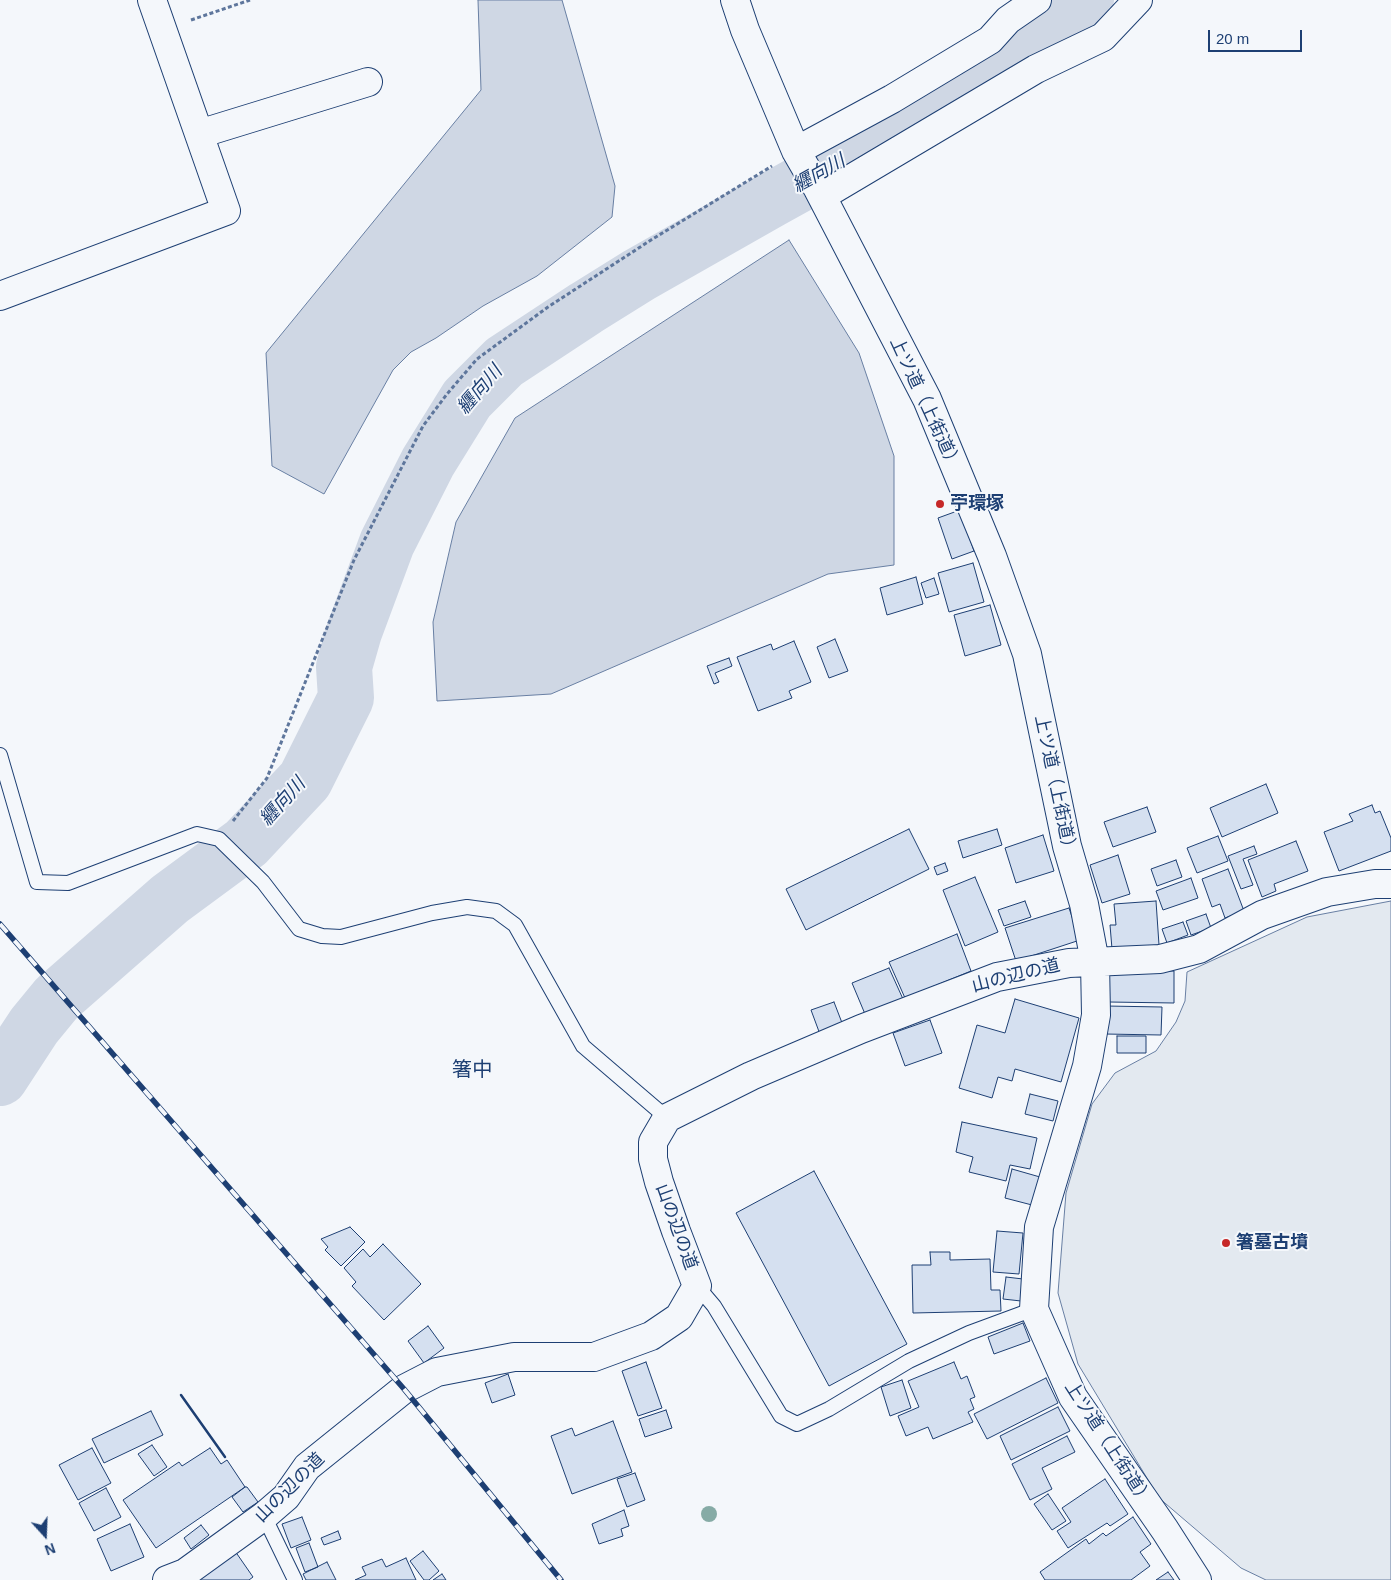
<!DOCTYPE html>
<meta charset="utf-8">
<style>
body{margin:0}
#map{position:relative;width:1391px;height:1580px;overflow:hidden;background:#f4f7fb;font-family:Helvetica,sans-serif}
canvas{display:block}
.north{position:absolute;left:20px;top:1510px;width:50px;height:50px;-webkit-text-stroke:4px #f4f7fb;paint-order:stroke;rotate:160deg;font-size:14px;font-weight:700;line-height:20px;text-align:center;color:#1d3f73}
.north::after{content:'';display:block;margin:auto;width:18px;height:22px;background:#1d3f73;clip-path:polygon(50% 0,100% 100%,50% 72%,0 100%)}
.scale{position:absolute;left:1208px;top:30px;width:94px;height:22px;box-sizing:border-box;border:2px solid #1d3f73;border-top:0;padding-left:6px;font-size:15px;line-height:18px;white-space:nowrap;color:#1d3f73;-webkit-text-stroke:4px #f4f7fb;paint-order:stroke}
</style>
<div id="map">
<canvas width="1391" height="1580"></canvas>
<div class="north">N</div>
<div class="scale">20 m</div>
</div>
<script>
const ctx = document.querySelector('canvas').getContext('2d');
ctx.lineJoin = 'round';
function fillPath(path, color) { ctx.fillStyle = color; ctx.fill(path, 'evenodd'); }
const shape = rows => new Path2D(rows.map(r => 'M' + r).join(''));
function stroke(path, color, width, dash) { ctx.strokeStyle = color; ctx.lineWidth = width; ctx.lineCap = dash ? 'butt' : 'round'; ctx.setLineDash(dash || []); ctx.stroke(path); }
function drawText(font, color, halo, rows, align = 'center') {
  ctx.font = font + ' Helvetica,"Noto Sans JP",sans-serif'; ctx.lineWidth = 4; ctx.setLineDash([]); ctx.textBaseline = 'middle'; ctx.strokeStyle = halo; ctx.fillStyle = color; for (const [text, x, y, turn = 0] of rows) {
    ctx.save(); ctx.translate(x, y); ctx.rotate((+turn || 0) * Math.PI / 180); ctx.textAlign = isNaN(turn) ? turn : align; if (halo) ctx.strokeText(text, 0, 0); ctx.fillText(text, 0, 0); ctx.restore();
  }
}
const green = shape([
 [1391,901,1391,1580,1266,1580,1241,1568,1159,1498,1078,1364,1058,1293,1066,1193,1092,1104,1115,1073,1156,1051,1176,1022,1185,1001,1187,972,1307,917,1391,901]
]);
fillPath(green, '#e3e9f0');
stroke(green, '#687fa3', 1);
const water = shape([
 [478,0,562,0,615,186,612,217,537,276,483,306,436,338,411,352,393,370,324,494,272,466,266,353,481,90,478,0],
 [789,240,859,353,894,456,894,565,828,574,551,694,437,701,433,622,456,522,515,418,789,240]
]);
fillPath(water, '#cfd7e4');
stroke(water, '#687fa3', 1);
stroke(shape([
 [65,991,170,899,246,843,305,780,346,698,344,667,354,632,387,543,428,462,467,399,504,362,586,308,639,275,771,200,921,117,1075,10,1086,0],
 [0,1078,34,1026,57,998]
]), '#cfd7e4', 56);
const building = shape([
 [960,510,974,551,952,559,938,518,960,510],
 [973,563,984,602,949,612,938,573,973,563],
 [916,577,923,604,887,615,880,588,916,577],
 [934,578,939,594,926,598,921,583,934,578],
 [990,605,1001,645,965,656,954,615,990,605],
 [835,639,848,671,829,678,817,647,835,639],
 [794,641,811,682,789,691,792,698,758,711,737,657,771,644,773,650,794,641],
 [729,658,732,666,715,673,719,682,714,684,707,666,729,658],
 [1266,784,1278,813,1222,837,1210,808,1266,784],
 [1372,805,1375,813,1380,811,1391,838,1391,851,1339,871,1324,832,1353,821,1349,814,1372,805],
 [1147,807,1156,832,1113,847,1104,822,1147,807],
 [909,829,929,869,806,930,786,889,909,829],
 [997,829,1002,845,963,858,958,841,997,829],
 [1043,835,1054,871,1016,883,1005,848,1043,835],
 [1218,836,1228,861,1197,873,1187,848,1218,836],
 [1296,841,1308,871,1274,884,1276,891,1262,897,1248,860,1296,841],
 [1254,846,1257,854,1243,859,1253,885,1241,889,1228,856,1254,846],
 [1118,855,1130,894,1102,903,1090,865,1118,855],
 [1176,860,1182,877,1157,886,1151,869,1176,860],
 [945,863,948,871,937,875,934,867,945,863],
 [1228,869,1244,911,1225,918,1220,904,1212,907,1202,879,1228,869],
 [975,877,998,932,965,946,943,890,975,877],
 [1191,878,1198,898,1163,910,1156,891,1191,878],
 [1025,901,1031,917,1004,926,998,910,1025,901],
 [1156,901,1159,945,1112,949,1110,925,1116,925,1114,904,1156,901],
 [1069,908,1080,940,1016,961,1005,928,1069,908],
 [1206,914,1211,928,1191,935,1186,921,1206,914],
 [1183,922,1188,935,1167,943,1162,929,1183,922],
 [957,934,971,971,905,998,889,962,957,934],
 [889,968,903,999,865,1014,852,983,889,968],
 [1109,970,1174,971,1174,1003,1109,1002,1109,970],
 [1015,999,1079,1018,1061,1082,1015,1069,1012,1081,998,1077,992,1098,959,1088,977,1025,1005,1033,1015,999],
 [834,1002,844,1028,821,1037,811,1010,834,1002],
 [1106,1006,1162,1007,1161,1035,1105,1034,1106,1006],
 [930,1020,942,1053,905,1066,893,1033,930,1020],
 [1117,1036,1146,1036,1146,1053,1117,1053,1117,1036],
 [1030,1094,1058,1101,1053,1121,1025,1114,1030,1094],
 [962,1122,1037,1138,1030,1169,1010,1165,1006,1181,969,1172,973,1157,956,1152,962,1122],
 [1012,1169,1040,1177,1032,1205,1005,1198,1012,1169],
 [814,1171,907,1344,829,1386,736,1213,814,1171],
 [350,1227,365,1242,341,1266,325,1250,328,1247,321,1239,350,1227],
 [997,1231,1023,1233,1019,1274,993,1272,997,1231],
 [383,1244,421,1284,384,1320,352,1286,356,1282,344,1268,363,1249,370,1257,383,1244],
 [930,1252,950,1252,950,1260,990,1259,991,1290,1000,1290,1001,1311,913,1313,912,1265,931,1265,930,1252],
 [1006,1277,1023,1279,1021,1301,1003,1299,1006,1277],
 [1023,1323,1030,1341,994,1354,988,1337,1023,1323],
 [428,1326,444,1348,424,1363,408,1341,428,1326],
 [646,1362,662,1408,638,1416,622,1371,646,1362],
 [954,1362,961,1379,967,1376,975,1397,970,1399,974,1409,968,1412,973,1422,933,1439,928,1427,906,1436,898,1416,919,1407,908,1381,954,1362],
 [508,1374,515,1395,492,1403,485,1383,508,1374],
 [1046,1378,1058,1403,987,1439,974,1414,1046,1378],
 [902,1380,911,1408,890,1416,881,1387,902,1380],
 [1058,1407,1070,1431,1011,1460,1000,1436,1058,1407],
 [666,1410,672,1428,645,1437,639,1419,666,1410],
 [151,1411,163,1435,104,1463,92,1439,151,1411],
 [613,1421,632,1472,572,1494,551,1436,572,1428,575,1436,613,1421],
 [1067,1436,1075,1452,1042,1468,1052,1489,1030,1500,1012,1464,1067,1436],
 [152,1445,167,1467,154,1476,138,1454,152,1445],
 [92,1448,111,1483,78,1500,59,1465,92,1448],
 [210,1448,221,1464,227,1460,245,1487,156,1548,123,1500,179,1462,182,1466,210,1448],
 [635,1473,645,1500,627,1507,617,1479,635,1473],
 [1105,1479,1128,1514,1110,1526,1107,1523,1068,1548,1057,1531,1071,1522,1062,1508,1105,1479],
 [245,1487,247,1487,258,1502,243,1512,232,1497,245,1487],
 [106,1488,121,1517,94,1531,79,1503,106,1488],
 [1048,1494,1066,1521,1052,1530,1034,1504,1048,1494],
 [624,1510,629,1526,621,1529,623,1536,599,1544,592,1524,624,1510],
 [302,1517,311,1540,291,1548,282,1524,302,1517],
 [1133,1517,1151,1544,1140,1552,1150,1566,1131,1580,1045,1580,1040,1572,1086,1539,1089,1544,1103,1533,1106,1536,1133,1517],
 [130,1524,144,1557,111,1571,97,1539,130,1524],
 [201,1525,209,1535,191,1549,184,1538,201,1525],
 [338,1531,341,1539,324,1545,321,1538,338,1531],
 [309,1543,318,1567,305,1572,296,1548,309,1543],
 [235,1551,253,1577,249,1580,194,1580,235,1551],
 [423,1551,439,1571,429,1580,424,1580,410,1561,423,1551],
 [406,1558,416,1580,355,1580,366,1575,362,1567,382,1559,386,1567,406,1558],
 [327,1562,336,1580,306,1580,303,1574,327,1562],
 [1168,1572,1174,1580,1156,1580,1168,1572],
 [442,1574,446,1580,433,1580,442,1574]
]);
fillPath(building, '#d5e0f0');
stroke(building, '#1d3f73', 1);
const lane = shape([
 [0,755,37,882,68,883,197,834,219,839,263,882,299,929,322,936,341,937,432,913,467,907,496,911,515,925,583,1046,667,1118],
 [697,1286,714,1306,781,1416,797,1424,829,1409,909,1361,969,1333,1034,1309],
 [264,1516,295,1580]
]);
const street = shape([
 [735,0,745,30,796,151,818,189,927,399,992,556,1027,654,1067,846,1084,904,1095,962,1096,1015,1087,1066,1039,1227,1034,1309,1073,1397,1165,1530,1197,1580],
 [199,134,368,82],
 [796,151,892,99,990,40,1008,20,1037,0],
 [822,196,1036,69,1103,37,1138,0],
 [0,296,226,211,152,0],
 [167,1580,185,1573,264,1516,286,1497,307,1467,404,1389,437,1372,514,1357,594,1357,651,1336,679,1317,697,1286,676,1231,659,1182,653,1159,653,1142,667,1118,751,1076,861,1029,997,977,1069,963,1160,959,1199,949,1262,915,1327,892,1375,884,1391,884]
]);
stroke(lane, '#1d3f73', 16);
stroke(street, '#1d3f73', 30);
stroke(shape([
 [191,20,250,0],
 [233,821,267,778,354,560,423,426,447,394,477,359,548,307,651,240,772,166]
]), '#5e769c', 3, [4, 2.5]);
stroke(lane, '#f4f7fb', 14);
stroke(street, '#f4f7fb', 28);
const rail = shape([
 [0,924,404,1389,561,1580]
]);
stroke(rail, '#1d3f73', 5.5);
stroke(rail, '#f4f7fb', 4, [11]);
stroke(shape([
 [181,1395,225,1457]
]), '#1d3f73', 2.5);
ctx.fillStyle = '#86aba6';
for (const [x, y] of [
 [709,1514]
]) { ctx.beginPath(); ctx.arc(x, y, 8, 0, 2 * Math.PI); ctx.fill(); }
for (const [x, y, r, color] of [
 [940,504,5,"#c62828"],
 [1226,1243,5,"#c62828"]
]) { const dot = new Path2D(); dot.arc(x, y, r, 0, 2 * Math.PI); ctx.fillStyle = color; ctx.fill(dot); stroke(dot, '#f4f7fb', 2); }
drawText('18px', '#1d3f73', '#f4f7fb', [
 ["上ツ道（上街道）",925,404,65],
 ["上ツ道（上街道）",1055,786,78],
 ["山の辺の道",1016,976,-14],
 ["山の辺の道",676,1227,70],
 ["上ツ道（上街道）",1108,1444,57],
 ["山の辺の道",290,1488,-45]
]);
drawText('bold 18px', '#1d3f73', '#f4f7fb', [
 ["苧環塚",950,504],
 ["箸墓古墳",1236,1243]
], 'left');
drawText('italic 19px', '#1d3f73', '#f4f7fb', [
 ["纒向川",819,174,-29],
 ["纒向川",480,390,-49],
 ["纒向川",283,802,-48]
]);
drawText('20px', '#1d3f73', '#f4f7fb', [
 ["箸中",472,1070]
]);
</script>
